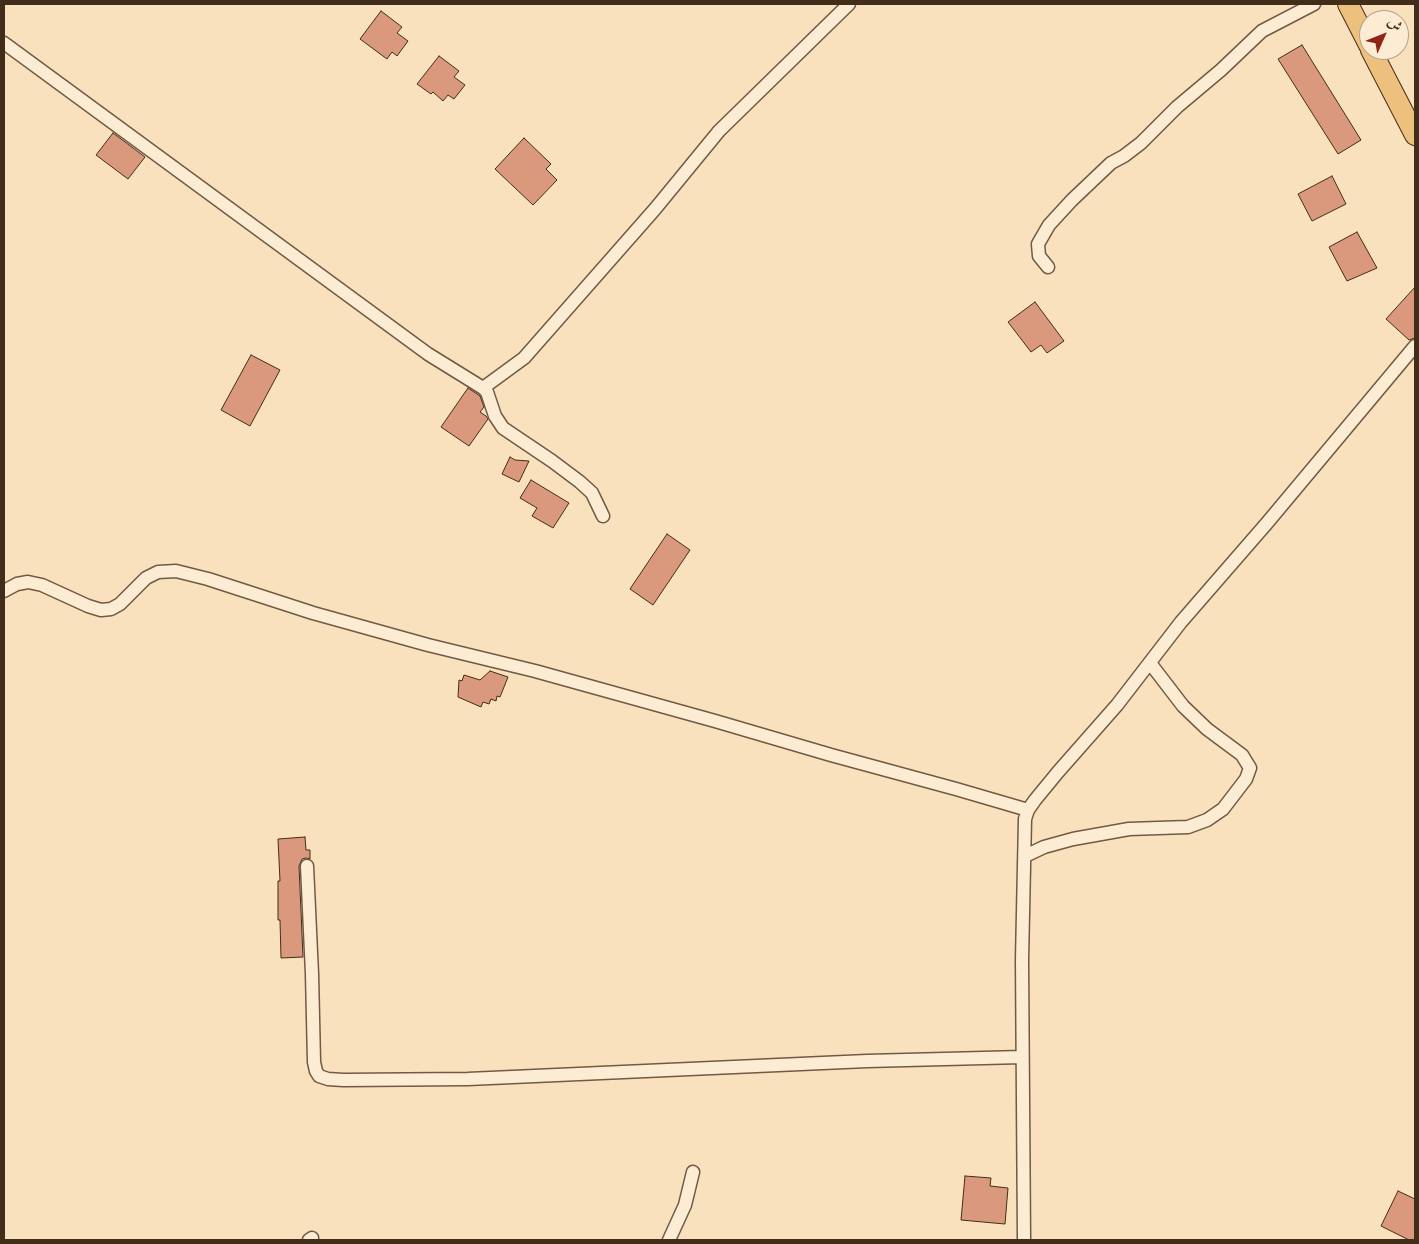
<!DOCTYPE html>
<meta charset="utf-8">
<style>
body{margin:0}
#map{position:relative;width:1419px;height:1244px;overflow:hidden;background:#fae1bd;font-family:"Sorts Mill Goudy",Amiri,serif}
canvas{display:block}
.frame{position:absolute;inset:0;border:5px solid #422d1b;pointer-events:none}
.north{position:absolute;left:1359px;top:10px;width:50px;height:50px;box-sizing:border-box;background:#fcecd4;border:1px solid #b2a08a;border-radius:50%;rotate:46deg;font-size:14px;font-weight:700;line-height:20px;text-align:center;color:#422d1b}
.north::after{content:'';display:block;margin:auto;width:18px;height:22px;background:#8f2418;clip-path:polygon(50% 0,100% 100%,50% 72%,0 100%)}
</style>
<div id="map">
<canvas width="1419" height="1244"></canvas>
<div class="frame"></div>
<div class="north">ش</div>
</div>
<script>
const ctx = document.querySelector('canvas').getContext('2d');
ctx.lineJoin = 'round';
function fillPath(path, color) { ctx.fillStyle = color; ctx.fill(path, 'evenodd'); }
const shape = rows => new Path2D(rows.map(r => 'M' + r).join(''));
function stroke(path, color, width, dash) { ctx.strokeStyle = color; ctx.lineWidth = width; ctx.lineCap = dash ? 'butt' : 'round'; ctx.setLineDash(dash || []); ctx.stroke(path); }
const building = shape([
 [381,11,402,27,397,33,408,41,397,56,392,52,387,59,360,39,381,11],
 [1302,45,1361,140,1338,154,1278,59,1302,45],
 [439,56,459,71,454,77,465,85,454,99,448,95,443,101,433,92,431,94,417,84,439,56],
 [113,133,145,157,128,179,96,155,113,133],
 [524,138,551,164,546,169,557,180,533,205,495,169,524,138],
 [1332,176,1346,204,1312,221,1298,194,1332,176],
 [1357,232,1377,268,1347,281,1329,247,1357,232],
 [1415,287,1415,338,1409,340,1386,319,1415,287],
 [1035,302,1064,341,1047,353,1041,345,1031,352,1008,322,1035,302],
 [251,355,280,370,250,426,221,410,251,355],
 [468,388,480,396,484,407,480,412,486,416,488,419,469,446,441,427,468,388],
 [510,457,515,460,529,461,519,482,502,474,510,457],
 [531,480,569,503,553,528,532,516,537,508,520,498,531,480],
 [667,534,690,550,653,605,630,589,667,534],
 [490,671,508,677,500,697,497,696,496,701,491,699,489,704,483,702,481,707,458,697,459,680,462,681,464,675,480,680,490,671],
 [305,837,306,850,310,850,310,859,306,858,302,859,299,866,303,957,281,958,280,920,278,920,278,881,280,881,278,839,305,837],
 [965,1176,991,1178,990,1186,1008,1188,1005,1224,961,1220,965,1176],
 [1398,1191,1415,1199,1415,1240,1409,1240,1381,1226,1398,1191]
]);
fillPath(building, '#da987c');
stroke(building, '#422d1b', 1);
const street = shape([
 [4,43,428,354,483,388,487,392,495,416,503,428,552,461,580,482,592,493,603,516],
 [1048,267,1039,256,1038,244,1049,225,1072,200,1111,163,1124,156,1141,143,1177,107,1221,70,1262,31,1314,4],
 [483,388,524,358,655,209,719,131,849,4],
 [4,591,17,584,28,582,42,585,88,606,101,610,111,609,120,604,146,578,158,572,176,571,208,579,313,613,428,645,535,671,715,721,831,755,956,789,1028,810],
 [1025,856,1044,847,1073,839,1129,829,1188,827,1207,820,1223,809,1246,779,1250,768,1242,755,1207,729,1183,706,1150,663],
 [307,866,312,974,314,1062,316,1071,319,1076,328,1079,343,1080,468,1079,867,1061,1022,1057],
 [309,1240,312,1238],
 [669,1240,685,1205,693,1172],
 [1024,1240,1022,960,1025,819,1028,810,1035,800,1058,772,1117,705,1181,622,1267,523,1415,346]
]);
const primary = shape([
 [1348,4,1369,45],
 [1371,50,1415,135]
]);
stroke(street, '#705a44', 15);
stroke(primary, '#422d1b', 22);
stroke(street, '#fcecd4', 12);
stroke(primary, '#edc07e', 20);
</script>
